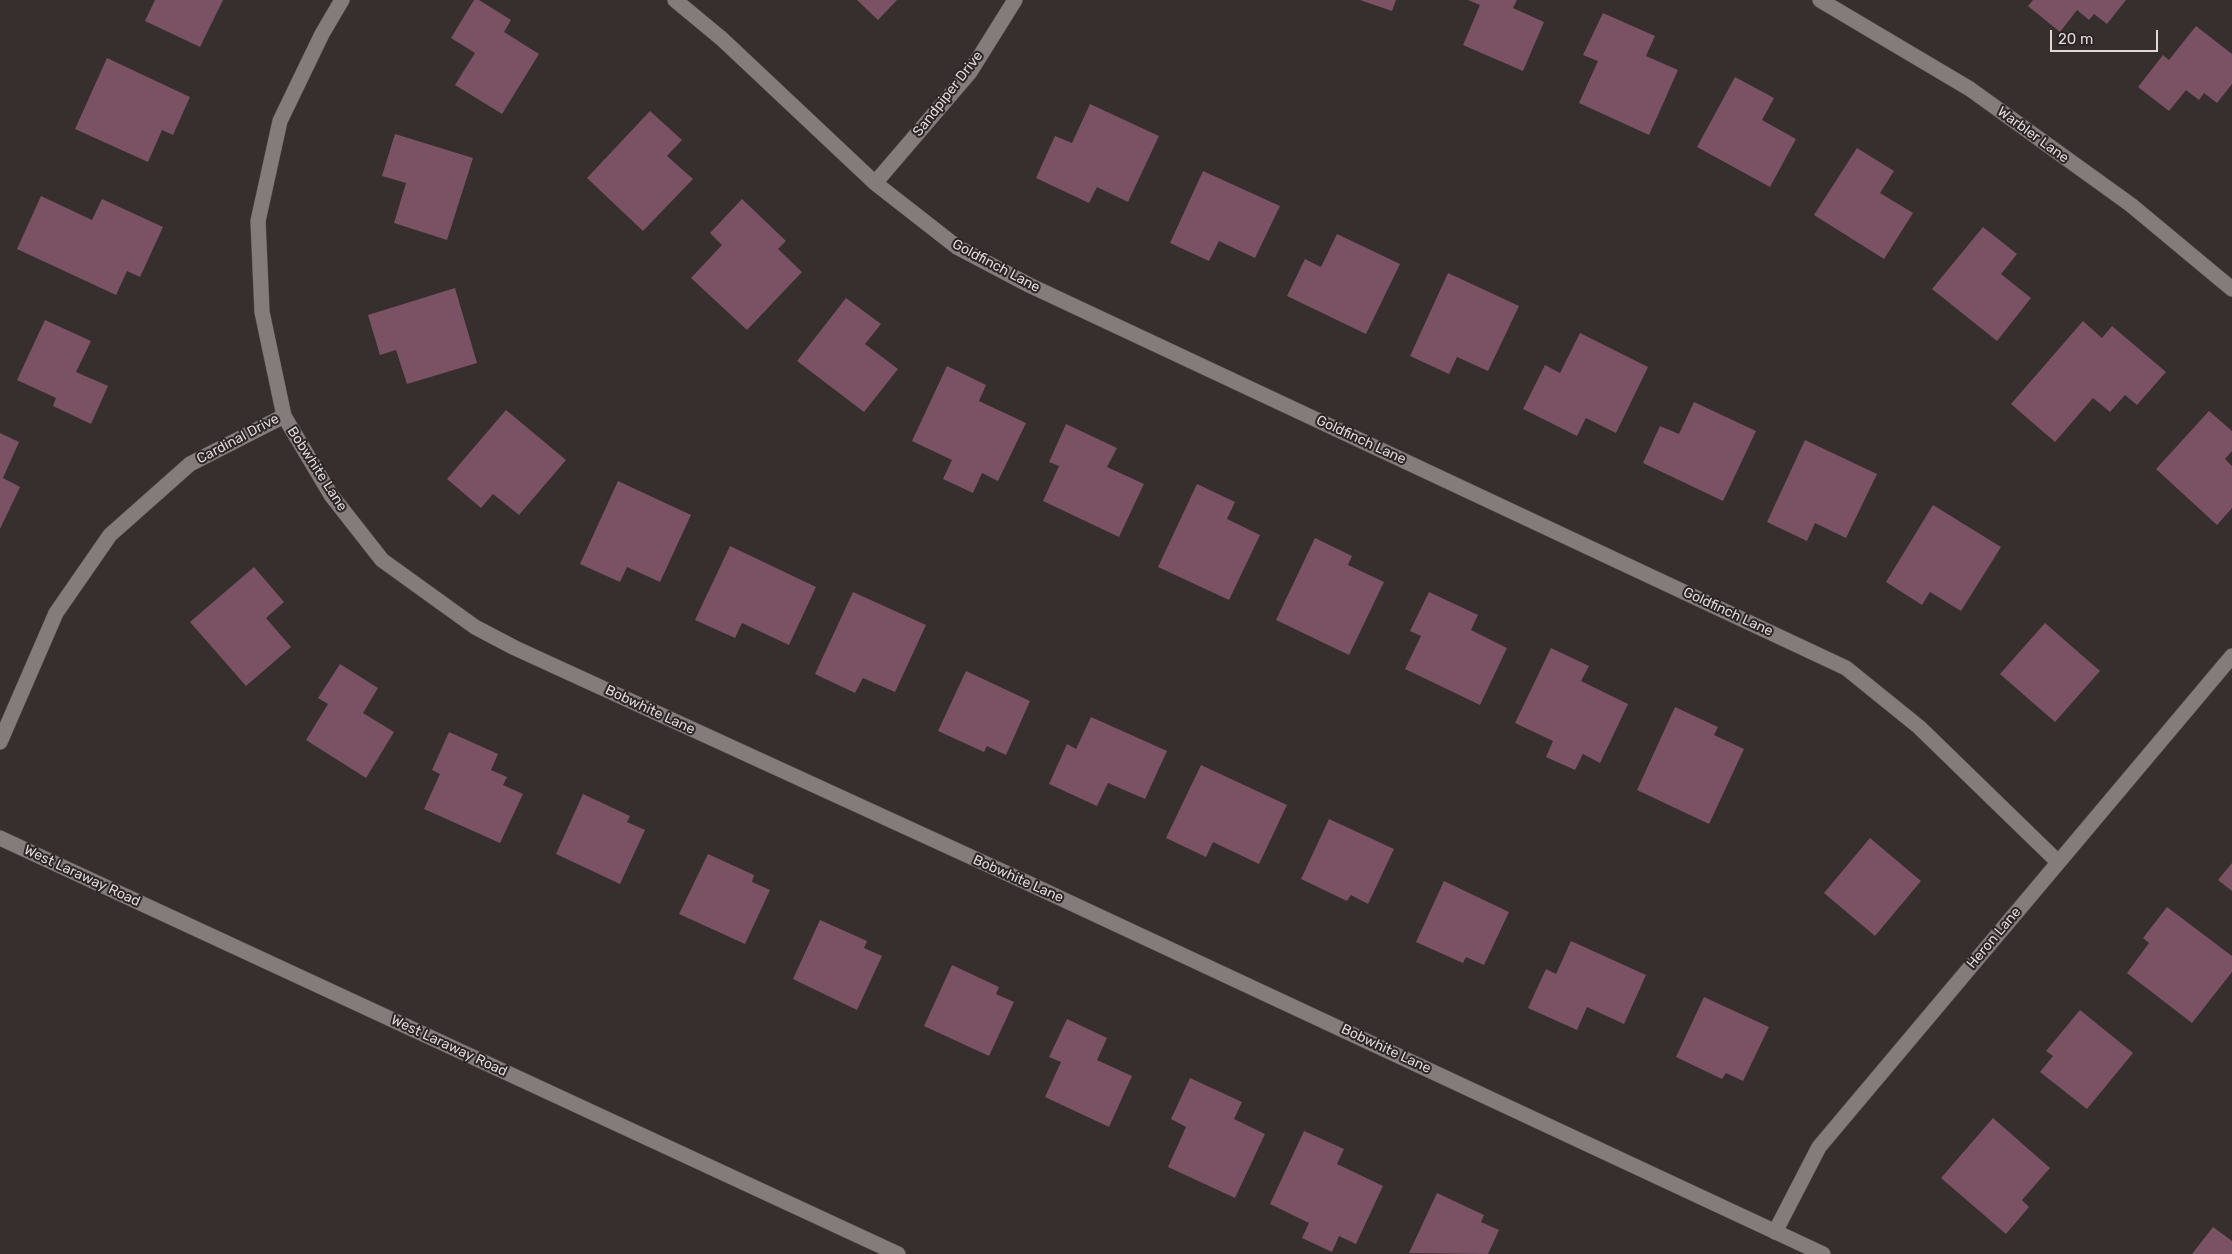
<!DOCTYPE html>
<style>
body{margin:0}
#map{position:relative;width:2232px;height:1254px;overflow:hidden;background:#362f2e;font-family:Rubik,sans-serif}
canvas{display:block}
.scale{position:absolute;left:2050px;top:30px;width:108px;height:22px;box-sizing:border-box;border:2px solid #dfdada;border-top:0;padding-left:6px;font-size:15px;line-height:18px;white-space:nowrap;color:#dfdada;-webkit-text-stroke:4px #2c2525;paint-order:stroke}
</style>
<div id="map">
<canvas width="2232" height="1254"></canvas>
<div class="scale">20 m</div>
</div>
<script>
const ctx = document.querySelector('canvas').getContext('2d');
ctx.lineJoin = 'round';
function fillPath(path, color) { ctx.fillStyle = color; ctx.fill(path, 'evenodd'); }
const shape = rows => new Path2D(rows.map(r => 'M' + r).join(''));
function stroke(path, color, width, dash) { ctx.strokeStyle = color; ctx.lineWidth = width; ctx.lineCap = dash ? 'butt' : 'round'; ctx.setLineDash(dash || []); ctx.stroke(path); }
function drawText(font, color, halo, rows, align = 'center') {
  ctx.font = font + ' Rubik,sans-serif'; ctx.lineWidth = 4; ctx.setLineDash([]); ctx.textBaseline = 'middle'; ctx.strokeStyle = halo; ctx.fillStyle = color; for (const [text, x, y, turn = 0] of rows) {
    ctx.save(); ctx.translate(x, y); ctx.rotate((+turn || 0) * Math.PI / 180); ctx.textAlign = isNaN(turn) ? turn : align; if (halo) ctx.strokeText(text, 0, 0); ctx.fillText(text, 0, 0); ctx.restore();
  }
}
fillPath(shape([
 [155,0,223,0,200,47,145,21],
 [474,0,479,0,511,20,504,32,539,54,502,114,455,85,475,53,451,38],
 [857,0,897,0,878,20],
 [1360,0,1396,0,1392,11],
 [1468,0,1517,0,1513,8,1544,22,1523,71,1463,45,1480,5],
 [2033,0,2126,0,2107,24,2094,14,2089,20,2077,10,2060,32,2028,6],
 [1603,13,1655,36,1646,56,1678,70,1649,135,1579,103,1598,61,1583,55],
 [2196,26,2232,54,2232,84,2217,103,2204,93,2199,100,2186,90,2169,111,2138,87,2163,55,2169,60],
 [107,58,190,97,173,135,162,130,148,162,75,129],
 [1735,77,1774,98,1762,120,1796,139,1770,187,1697,147],
 [1090,104,1159,136,1128,202,1097,187,1089,203,1036,178,1055,136,1072,143],
 [650,111,682,140,667,156,693,179,643,231,587,178],
 [395,134,473,158,447,240,394,223,406,183,382,176],
 [1857,148,1894,171,1880,193,1913,213,1884,259,1814,215],
 [1203,171,1280,206,1255,258,1219,241,1209,261,1170,243],
 [41,196,92,220,102,199,163,227,140,277,127,271,116,295,17,249],
 [742,199,786,241,778,249,802,272,747,330,691,278,722,245,710,233],
 [1983,227,2017,254,2001,274,2031,298,1997,341,1932,289],
 [1337,234,1400,264,1366,334,1287,296,1305,259,1321,267],
 [1448,273,1519,306,1488,371,1457,357,1449,374,1410,356],
 [455,288,477,363,407,384,396,350,380,355,368,315],
 [846,298,881,324,865,344,898,369,864,412,797,361],
 [45,320,91,341,76,372,108,386,91,424,53,406,56,398,17,380],
 [2083,321,2102,338,2112,326,2166,372,2137,405,2125,395,2110,412,2093,398,2055,442,2011,404],
 [1580,333,1648,367,1616,433,1586,418,1577,436,1523,409,1545,365,1560,373],
 [947,366,986,385,979,401,1026,423,998,481,982,473,973,493,943,479,952,460,912,441],
 [1694,402,1756,431,1723,501,1643,463,1660,426,1679,434],
 [506,410,566,460,519,515,493,494,481,508,447,479],
 [2209,411,2232,431,2232,451,2225,459,2232,466,2232,508,2217,525,2156,469],
 [1066,424,1117,448,1107,467,1144,484,1119,537,1043,501,1059,466,1049,462],
 [0,433,19,442,3,478,20,487,0,529],
 [1805,440,1877,474,1846,538,1815,523,1807,541,1767,522],
 [618,481,691,515,660,582,627,567,620,582,580,564],
 [1197,484,1235,502,1227,519,1260,535,1229,600,1158,567],
 [1933,505,2001,547,1961,611,1930,592,1922,605,1886,582],
 [1315,538,1352,556,1348,565,1384,582,1349,655,1276,620],
 [730,546,816,587,789,645,742,623,735,638,695,620],
 [254,567,284,602,266,618,291,647,246,686,190,622],
 [853,592,926,625,895,692,863,678,855,693,815,674],
 [1429,592,1478,615,1471,630,1507,648,1480,705,1405,669,1421,636,1410,631],
 [2045,623,2100,671,2055,722,2000,674],
 [1551,648,1589,666,1581,681,1628,704,1600,763,1583,754,1575,770,1546,757,1553,741,1515,723],
 [340,664,378,688,363,713,394,732,366,778,306,740,328,704,318,698],
 [966,671,1030,701,1006,755,987,746,984,752,938,731],
 [1675,707,1718,727,1714,735,1744,749,1709,824,1637,790],
 [1091,717,1167,751,1145,799,1108,783,1097,806,1049,784,1067,744,1076,749],
 [449,732,498,754,491,770,507,777,503,785,523,794,500,843,424,809,440,774,432,770],
 [1201,765,1287,805,1259,864,1213,842,1206,857,1166,838],
 [583,794,630,816,627,822,645,830,620,884,556,854],
 [1329,819,1394,849,1368,904,1351,895,1347,901,1301,879],
 [1870,838,1921,881,1875,936,1824,893],
 [708,854,754,875,752,882,770,890,745,944,679,914],
 [2232,863,2232,891,2218,880],
 [1444,881,1509,912,1484,965,1466,957,1463,963,1416,942],
 [2167,907,2232,956,2232,972,2192,1023,2127,973,2149,943,2143,938],
 [820,920,867,941,864,948,882,956,857,1010,793,979],
 [1571,941,1646,975,1624,1024,1587,1007,1577,1030,1528,1008,1546,969,1556,974],
 [952,965,999,987,996,994,1014,1002,989,1056,924,1026],
 [1704,997,1769,1027,1743,1081,1726,1073,1722,1079,1676,1057],
 [2080,1010,2133,1053,2087,1109,2040,1072,2053,1056,2046,1051],
 [1067,1019,1107,1038,1097,1060,1132,1076,1109,1127,1045,1097,1061,1062,1049,1057],
 [1190,1078,1242,1102,1234,1119,1265,1134,1235,1198,1168,1167,1186,1127,1171,1119],
 [1993,1118,2050,1168,2022,1200,2029,1207,2006,1234,1941,1178],
 [1304,1131,1344,1149,1337,1164,1383,1186,1356,1244,1339,1236,1332,1252,1302,1238,1309,1223,1270,1204],
 [1437,1193,1484,1215,1481,1222,1499,1230,1488,1254,1409,1253],
 [2213,1227,2232,1241,2232,1254,2192,1254]
]), '#7a5263');
const street = shape([
 [342,0,322,34,280,121,258,221,262,312,284,416,331,495,382,560,475,627,515,648,1030,884,1823,1254],
 [675,0,722,39,875,183,957,247,1029,285,1846,668,1919,727,2058,862],
 [1820,0,1970,89,2131,205,2232,289],
 [875,183,970,72,1015,0],
 [0,742,56,613,110,535,190,464,284,416],
 [1775,1232,1819,1147,2232,656]
]);
const secondary = shape([
 [0,838,898,1254]
]);
stroke(street, '#534e4e', 16);
stroke(secondary, '#534e4e', 16);
stroke(street, '#837c7a', 15);
stroke(secondary, '#837c7a', 15);
drawText('14px', '#dfdada', '#2c2525', [
 ["Sandpiper Drive",948,94,-52],
 ["Warbler Lane",2033,135,36],
 ["Goldfinch Lane",996,266,28],
 ["Cardinal Drive",238,439,-28],
 ["Goldfinch Lane",1361,440,25],
 ["Bobwhite Lane",317,469,57],
 ["Goldfinch Lane",1728,612,25],
 ["Bobwhite Lane",650,710,25],
 ["West Laraway Road",82,876,25],
 ["Bobwhite Lane",1018,879,24],
 ["Heron Lane",1994,938,-50],
 ["West Laraway Road",449,1046,25],
 ["Bobwhite Lane",1386,1049,25]
]);
</script>
